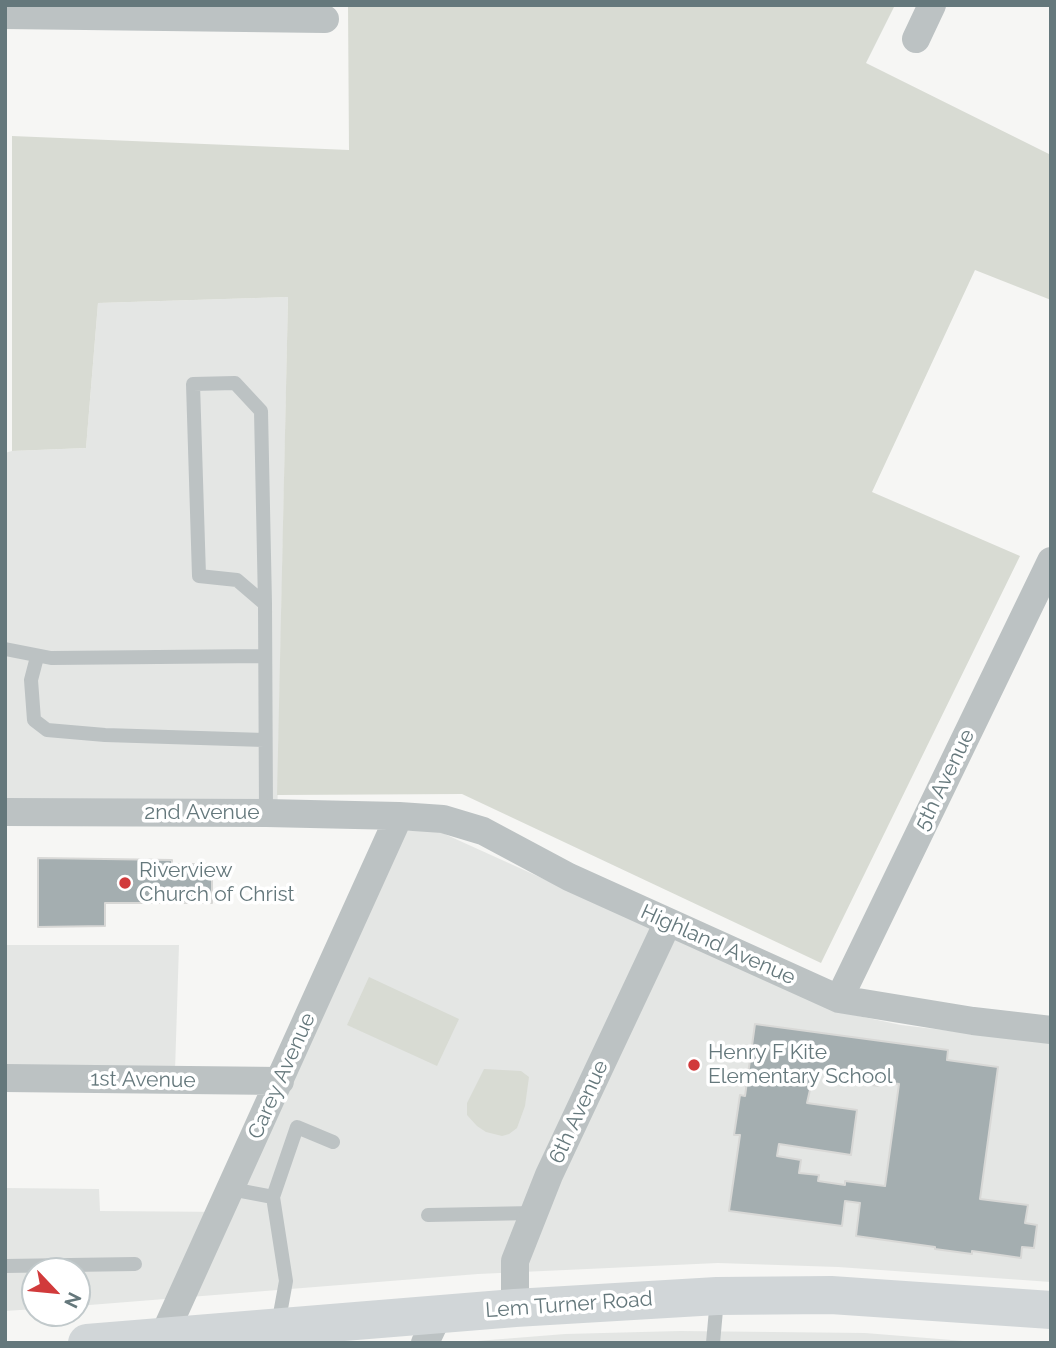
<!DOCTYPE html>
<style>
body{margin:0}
#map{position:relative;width:1056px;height:1348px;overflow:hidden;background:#f6f6f4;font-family:Raleway,sans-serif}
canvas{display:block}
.frame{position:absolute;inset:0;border:7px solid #65787c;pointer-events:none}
.north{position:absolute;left:21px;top:1257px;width:70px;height:70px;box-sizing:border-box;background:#fff;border:2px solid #c1c9cb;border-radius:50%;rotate:116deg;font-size:19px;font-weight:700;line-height:28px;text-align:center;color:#65787c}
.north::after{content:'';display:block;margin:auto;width:24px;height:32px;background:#d13a3b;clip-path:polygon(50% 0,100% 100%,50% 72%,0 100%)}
</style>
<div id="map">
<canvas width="1056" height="1348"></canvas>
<div class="frame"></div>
<div class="north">N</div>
</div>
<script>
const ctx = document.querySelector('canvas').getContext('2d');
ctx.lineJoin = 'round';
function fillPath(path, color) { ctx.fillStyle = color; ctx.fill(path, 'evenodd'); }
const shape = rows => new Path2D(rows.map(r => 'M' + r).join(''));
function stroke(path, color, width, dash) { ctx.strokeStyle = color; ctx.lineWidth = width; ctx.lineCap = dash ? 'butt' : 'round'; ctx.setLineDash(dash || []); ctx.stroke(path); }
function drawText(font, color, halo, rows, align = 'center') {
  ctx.font = font + ' Raleway,sans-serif'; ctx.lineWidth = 7; ctx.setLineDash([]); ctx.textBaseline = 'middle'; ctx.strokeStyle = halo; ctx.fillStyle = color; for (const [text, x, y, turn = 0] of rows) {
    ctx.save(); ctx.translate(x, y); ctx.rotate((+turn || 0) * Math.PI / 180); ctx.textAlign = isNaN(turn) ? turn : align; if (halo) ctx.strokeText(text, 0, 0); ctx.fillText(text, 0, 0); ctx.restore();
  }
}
fillPath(shape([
 [288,297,277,827,5,820,5,453,12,451,86,448,98,303],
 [401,831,438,831,835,1011,901,1025,1051,1043,1051,1282,838,1267,718,1263,478,1274,77,1306,77,1271,35,1271,35,1309,5,1311,5,1188,99,1189,100,1211,229,1212],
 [5,945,179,945,175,1071,5,1070],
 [680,1331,865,1333,989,1343,452,1343,565,1334]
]), '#e4e6e4');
fillPath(shape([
 [348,5,895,5,866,63,1051,155,1051,300,975,270,872,492,1020,556,821,963,462,794,277,795,288,297,98,303,86,448,12,451,12,136,349,150],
 [369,977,459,1019,437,1066,347,1025],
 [484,1069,521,1071,529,1077,525,1106,517,1128,509,1134,502,1136,486,1132,477,1126,467,1115,467,1103]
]), '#d8dbd3');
const building = shape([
 [38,858,172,860,172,864,212,864,212,903,105,903,105,926,38,927,38,858],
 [755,1024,948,1050,947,1060,998,1067,980,1199,1028,1205,1025,1223,1037,1225,1034,1248,1022,1247,1021,1258,972,1251,972,1254,935,1249,935,1247,856,1236,860,1203,845,1201,842,1226,729,1211,740,1135,734,1135,740,1095,745,1096,755,1024],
 [814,1072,865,1080,864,1084,879,1086,879,1081,899,1084,885,1186,845,1181,845,1185,818,1181,819,1175,799,1173,801,1160,777,1156,779,1144,851,1155,857,1110,807,1103,814,1072]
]);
fillPath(building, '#a4aeb0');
stroke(building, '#d8d8d6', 2);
stroke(shape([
 [265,604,261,411,235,383,193,384,199,576,237,580,265,604,266,813],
 [5,649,51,658,265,656],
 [37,657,31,680,34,720,47,730,105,735,264,740],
 [231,1189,273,1197,286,1281,278,1325],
 [273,1197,297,1127,333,1142],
 [428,1215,534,1213],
 [5,1266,135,1264],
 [713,1343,717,1299]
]), '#bcc2c3', 14);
stroke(shape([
 [5,15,325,19],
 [916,39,932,5],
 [5,812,266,813,399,816,443,819,483,831,569,877,839,999,973,1021,1051,1030],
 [839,999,1051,561],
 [5,1078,280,1081],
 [515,1308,515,1261,549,1175,668,922],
 [163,1337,399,816],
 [425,1343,439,1313]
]), '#bcc2c3', 28);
stroke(shape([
 [87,1343,515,1308,717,1296,831,1295,1051,1310]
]), '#d1d6d8', 38);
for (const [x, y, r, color] of [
 [125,883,7,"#d13a3b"],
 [694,1065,7,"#d13a3b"]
]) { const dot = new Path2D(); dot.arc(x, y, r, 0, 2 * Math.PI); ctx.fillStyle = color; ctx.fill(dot); stroke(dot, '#fff', 2.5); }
drawText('21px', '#65787c', '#fff', [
 ["5th Avenue",945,780,-64],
 ["2nd Avenue",202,813],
 ["Highland Avenue",718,945,24],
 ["Carey Avenue",282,1076,-66],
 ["1st Avenue",143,1080,1],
 ["6th Avenue",579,1112,-65],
 ["Lem Turner Road",569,1305,-4]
]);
drawText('21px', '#65787c', '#fff', [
 ["Riverview",139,871],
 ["Church of Christ",139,895],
 ["Henry F Kite",708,1053],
 ["Elementary School",708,1077]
], 'left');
</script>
